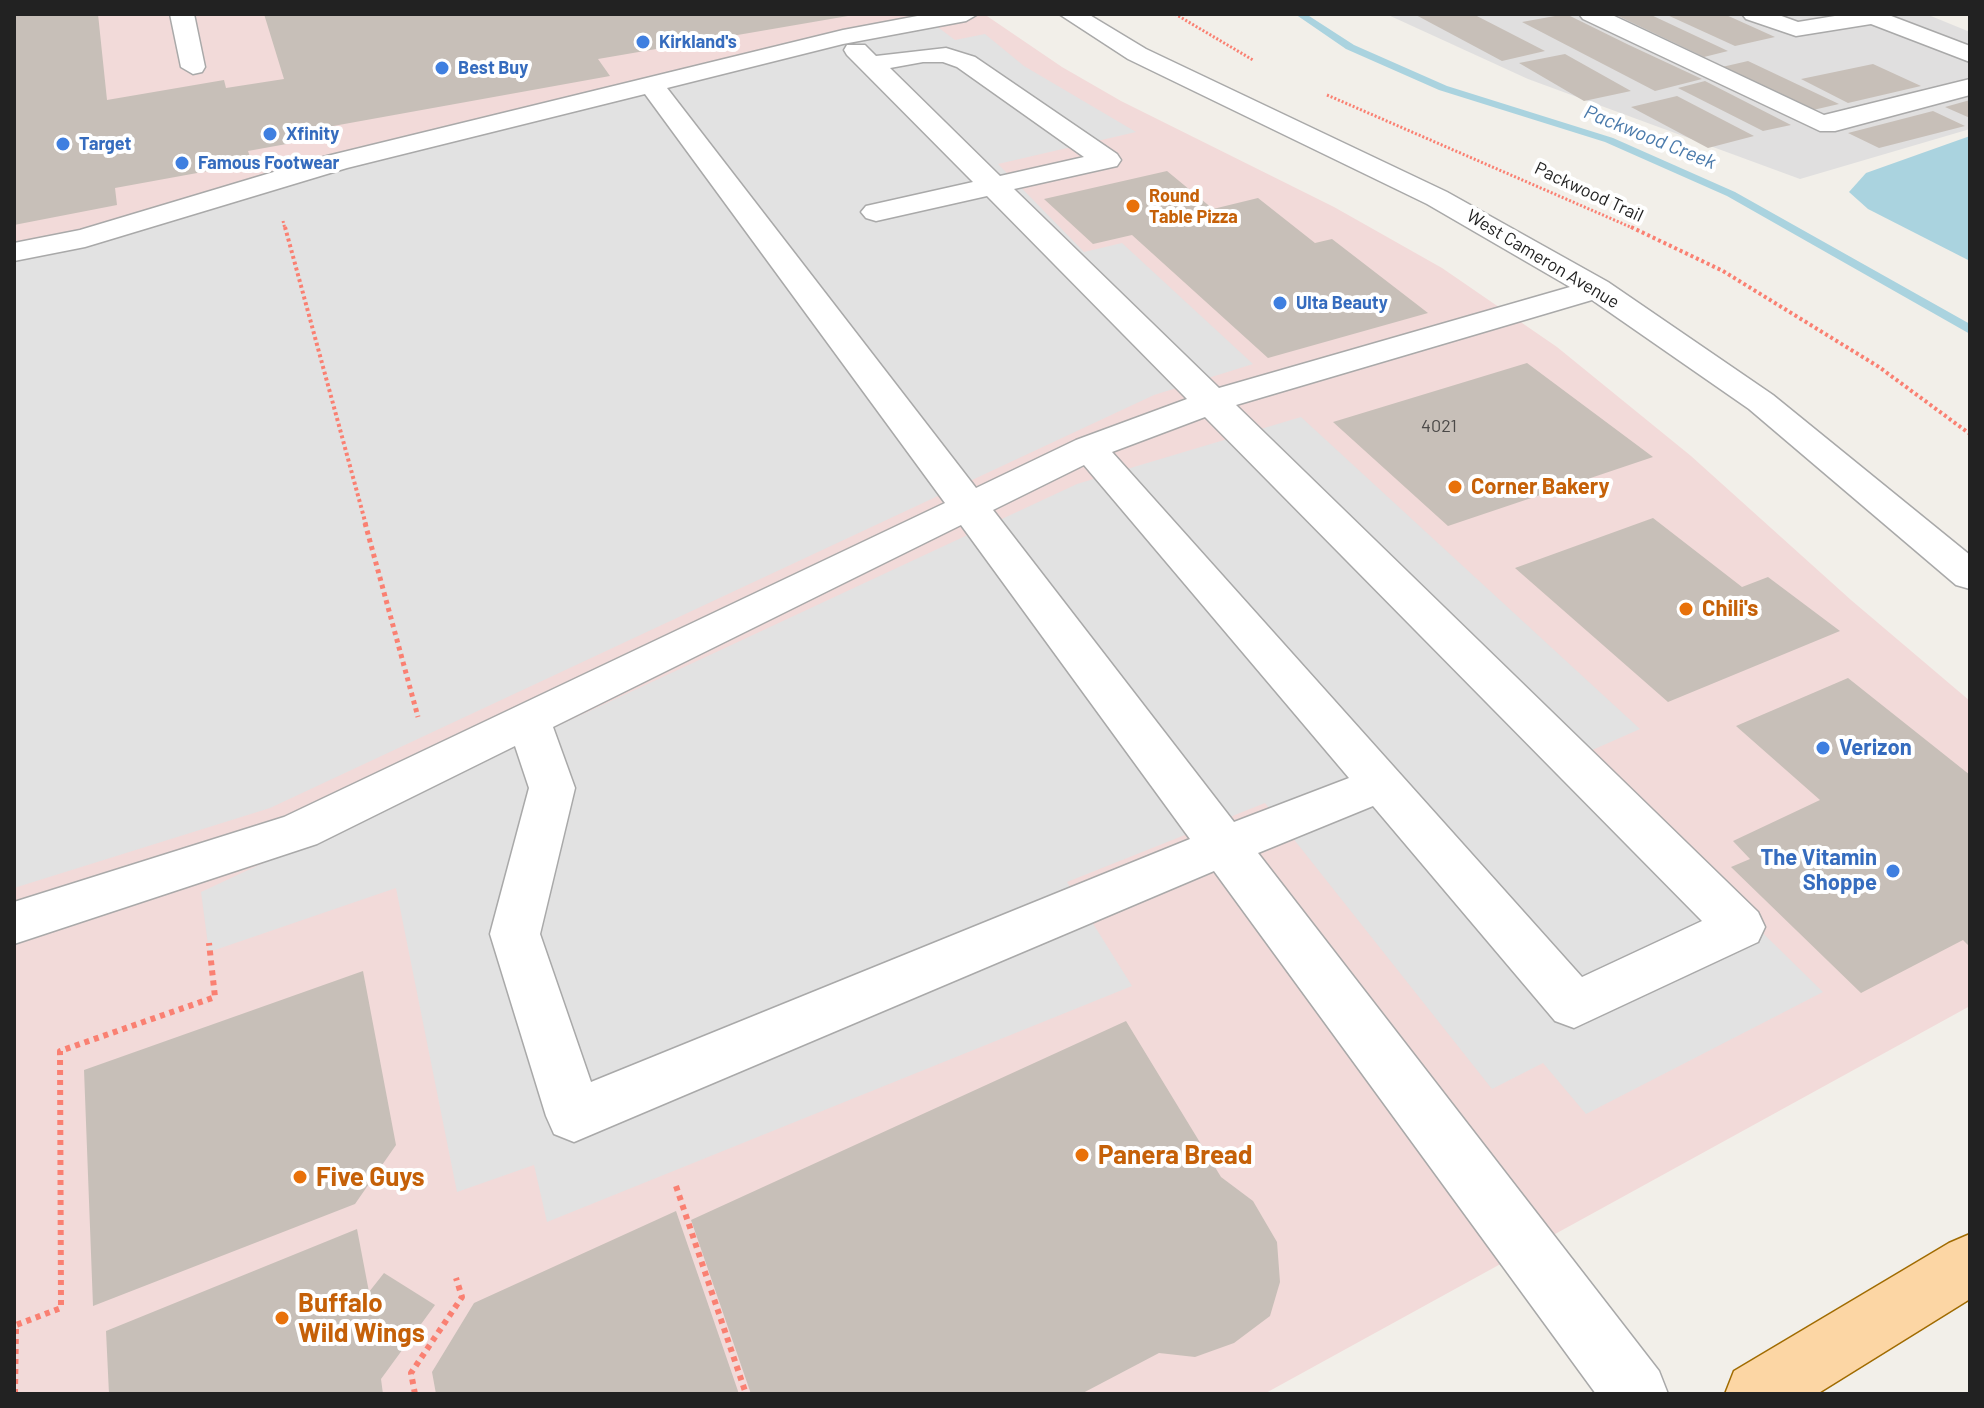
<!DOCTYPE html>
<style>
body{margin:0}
#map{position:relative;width:1984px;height:1408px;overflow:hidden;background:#f2efe9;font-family:Barlow,sans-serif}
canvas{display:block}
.frame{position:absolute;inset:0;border:16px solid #222;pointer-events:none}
</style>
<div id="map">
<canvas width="1984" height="1408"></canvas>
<div class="frame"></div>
</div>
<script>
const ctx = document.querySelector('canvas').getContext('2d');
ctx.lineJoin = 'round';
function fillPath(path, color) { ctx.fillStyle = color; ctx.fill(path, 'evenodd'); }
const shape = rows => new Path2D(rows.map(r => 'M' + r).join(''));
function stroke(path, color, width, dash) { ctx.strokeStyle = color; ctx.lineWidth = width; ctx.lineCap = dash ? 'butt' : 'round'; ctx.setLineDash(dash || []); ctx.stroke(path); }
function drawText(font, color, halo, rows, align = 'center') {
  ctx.font = font + ' Barlow,sans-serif'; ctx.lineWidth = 8; ctx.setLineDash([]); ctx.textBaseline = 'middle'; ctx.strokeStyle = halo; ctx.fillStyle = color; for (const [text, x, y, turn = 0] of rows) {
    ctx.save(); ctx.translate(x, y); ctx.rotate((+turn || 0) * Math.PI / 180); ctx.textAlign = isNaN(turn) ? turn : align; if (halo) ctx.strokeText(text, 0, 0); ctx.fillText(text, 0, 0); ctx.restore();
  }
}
fillPath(shape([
 [1386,14,1926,14,1970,32,1970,129,1800,179,1528,79]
]), '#e0dfdf');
fillPath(shape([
 [14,14,984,14,1062,67,1121,101,1334,207,1442,268,1557,347,1691,456,1851,600,1970,701,1970,1006,1264,1394,14,1394]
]), '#f2dad9');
fillPath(shape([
 [935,25,955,40,985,34,1024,66,1136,132,998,164,1084,252,1122,243,1253,364,1154,395,270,808,14,888,14,259,335,170,847,41],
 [1301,417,1640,729,1581,755,1823,992,1586,1114,1543,1063,1492,1089,1265,803,1067,882,1132,986,547,1222,534,1165,457,1192,396,888,209,952,201,892,1077,484]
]), '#e2e2e2');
fillPath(shape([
 [1970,136,1970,261,1868,209,1849,192,1866,173]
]), '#aad3df');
fillPath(shape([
 [1295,14,1306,14,1354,45,1447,86,1613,138,1735,192,1970,324,1970,334,1727,196,1605,142,1439,90,1346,49,1295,14]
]), '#aad3df');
fillPath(shape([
 [14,14,98,14,107,100,224,80,226,88,284,79,264,14,848,16,598,59,610,76,300,132,303,141,248,151,252,163,115,188,117,205,14,225],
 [1414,14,1473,14,1545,51,1502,61],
 [1566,14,1629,45,1702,79,1655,91,1522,22],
 [1614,14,1649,14,1728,51,1704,57],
 [1665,14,1724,14,1775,37,1735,46],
 [1565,54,1631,91,1584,101,1519,63],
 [1748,61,1839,104,1813,110,1722,67],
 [1873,64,1921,86,1848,103,1801,79],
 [1705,81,1791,125,1763,131,1678,88],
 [1677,96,1754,136,1708,148,1631,107],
 [1970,100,1970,118,1945,107],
 [1933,111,1965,126,1879,148,1848,133],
 [1167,171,1213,209,1258,198,1315,243,1332,239,1428,313,1268,358,1132,235,1093,244,1044,199],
 [1527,363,1653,457,1448,526,1333,422],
 [1653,518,1742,587,1768,577,1840,631,1668,702,1515,568],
 [1848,678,1970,775,1970,947,1963,940,1861,993,1731,867,1750,859,1733,841,1820,800,1736,726],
 [363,971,396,1145,355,1204,93,1306,84,1070],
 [1126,1021,1221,1177,1253,1201,1277,1242,1280,1282,1270,1316,1234,1343,1195,1357,1159,1353,1081,1394,751,1394,691,1220],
 [676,1211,739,1394,436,1394,432,1372,474,1303],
 [357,1229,369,1292,384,1273,435,1305,381,1379,383,1394,109,1394,106,1331]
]), '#c7bfb8');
const minor = shape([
 [170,14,194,14,205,67,202,72,193,74,181,67,170,14],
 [928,14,978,14,966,21,843,44,667,88,976,488,1076,440,1187,399,987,196,876,221,866,218,861,212,866,206,973,182,847,55,844,50,847,45,865,45,876,56,946,48,975,57,1117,154,1121,160,1117,166,1014,189,1219,388,1570,287,1427,204,1128,59,1059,14,1088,14,1146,49,1447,192,1608,282,1773,395,1970,555,1970,589,1956,585,1749,409,1592,300,1236,405,1758,912,1765,927,1758,942,1574,1028,1555,1021,1373,806,1258,853,1659,1371,1668,1394,1596,1394,1214,871,574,1142,554,1134,546,1116,490,934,529,788,515,746,317,844,14,944,14,902,284,817,945,503,645,94,347,168,85,247,14,261,14,243,80,230,327,156,843,30,928,14],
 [923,62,943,62,957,67,1084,157,1000,176,890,68,923,62],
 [1205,417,1702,921,1582,977,1112,452,1205,417],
 [1084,465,1349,778,1234,822,993,510,1084,465],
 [961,525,1190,839,591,1082,540,934,575,788,553,727,961,525],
 [1579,14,1610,14,1824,115,1970,79,1970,95,1835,131,1820,131,1583,19,1579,14],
 [1742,14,1776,14,1798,22,1847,14,1886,14,1970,46,1970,62,1871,24,1796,36,1746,19,1742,14]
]);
const major = shape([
 [1970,1234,1970,1299,1817,1394,1725,1394,1734,1371,1949,1243,1970,1234]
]);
stroke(minor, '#a9a9a9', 3);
stroke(major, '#a06b00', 3);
stroke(shape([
 [1175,14,1253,60],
 [1327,95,1635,229],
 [283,221,285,229]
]), '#fa8072', 3, [2, 2]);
stroke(shape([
 [285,227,366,525],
 [1631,227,1723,271,1879,367,1970,434]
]), '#fa8072', 4, [3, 3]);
stroke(shape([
 [365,523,418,717]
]), '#fa8072', 5, [4, 4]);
stroke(shape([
 [676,1186,746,1394],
 [15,1394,16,1325,61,1308,60,1051,215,997,209,943],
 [415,1394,411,1373,462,1297,456,1278]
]), '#fa8072', 6, [5, 5]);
fillPath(minor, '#fff');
fillPath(major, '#fcd6a4');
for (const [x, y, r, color] of [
 [643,42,8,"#3f7fe0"],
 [442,68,8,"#3f7fe0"],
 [270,134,8,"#3f7fe0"],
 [63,144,8,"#3f7fe0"],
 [182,163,8,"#3f7fe0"],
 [1133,206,8,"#e8710a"],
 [1280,303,8,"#3f7fe0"],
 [1455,487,8,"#e8710a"],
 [1686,609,8,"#e8710a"],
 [1823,748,8,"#3f7fe0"],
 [1893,871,8,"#3f7fe0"],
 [1082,1155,8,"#e8710a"],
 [300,1177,8,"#e8710a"],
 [282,1318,8,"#e8710a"]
]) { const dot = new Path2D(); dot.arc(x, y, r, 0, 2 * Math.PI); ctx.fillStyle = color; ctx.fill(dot); stroke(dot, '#fff', 3); }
drawText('bold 18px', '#366cbe', '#fff', [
 ["Kirkland's",659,42],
 ["Best Buy",458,68],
 ["Xfinity",286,134],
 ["Target",79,144],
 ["Famous Footwear",198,163],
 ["Ulta Beauty",1296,303]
], 'left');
drawText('18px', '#222', '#fff', [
 ["Packwood Trail",1589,192,25],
 ["West Cameron Avenue",1543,259,31]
]);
drawText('bold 18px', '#c56008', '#fff', [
 ["Round",1149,196],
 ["Table Pizza",1149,217]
], 'left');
drawText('18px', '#4b4948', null, [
 ["4021",1439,426]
]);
drawText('italic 20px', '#4a7aab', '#fff', [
 ["Packwood Creek",1650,137,22]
]);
drawText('bold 22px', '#c56008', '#fff', [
 ["Corner Bakery",1471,487],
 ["Chili's",1702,609]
], 'left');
drawText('bold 22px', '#366cbe', '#fff', [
 ["Verizon",1839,748],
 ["The Vitamin",1877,858,"right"],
 ["Shoppe",1877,883,"right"]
], 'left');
drawText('bold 26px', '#c56008', '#fff', [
 ["Panera Bread",1098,1155],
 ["Five Guys",316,1177],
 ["Buffalo",298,1303],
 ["Wild Wings",298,1333]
], 'left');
</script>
